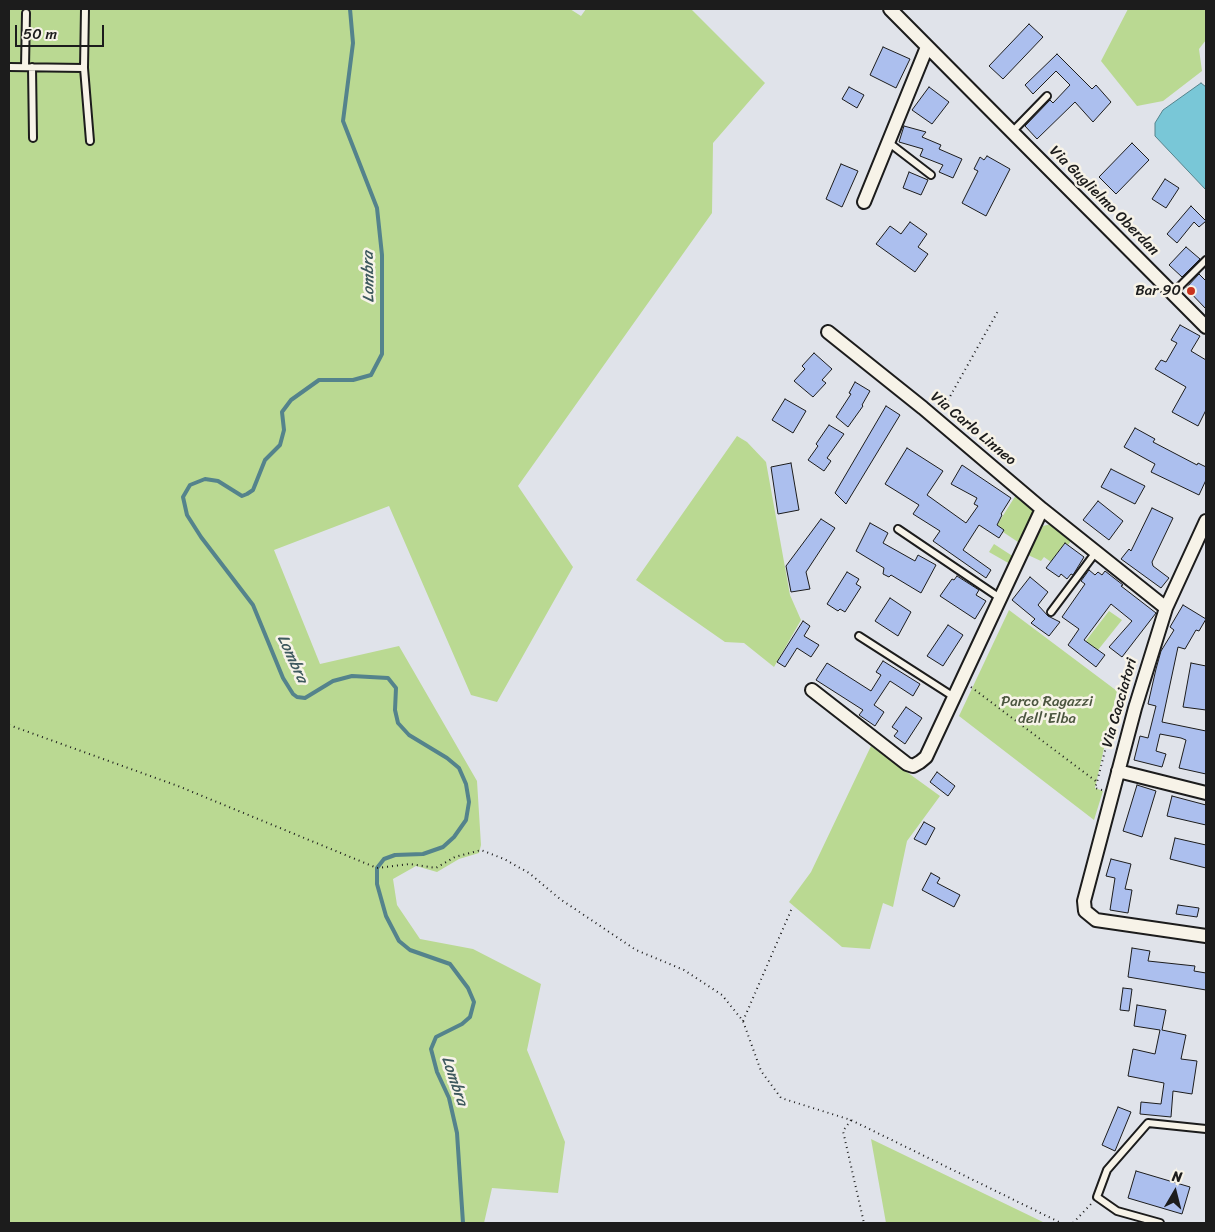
<!DOCTYPE html>
<style>
body{margin:0}
#map{position:relative;width:1215px;height:1232px;overflow:hidden;background:#e0e3ea;font-family:Sriracha,sans-serif}
canvas{display:block}
.frame{position:absolute;inset:0;border:10px solid #1c1c1c;pointer-events:none}
.north{position:absolute;left:1150px;top:1167px;width:50px;height:50px;-webkit-text-stroke:4px #f7f3e8;paint-order:stroke;rotate:8deg;font-size:14px;font-weight:700;line-height:20px;text-align:center;color:#1c1c1c}
.north::after{content:'';display:block;margin:auto;width:18px;height:22px;background:#1c1c1c;clip-path:polygon(50% 0,100% 100%,50% 72%,0 100%)}
.scale{position:absolute;left:15px;top:25px;width:89px;height:22px;box-sizing:border-box;border:2px solid #1c1c1c;border-top:0;padding-left:6px;font-size:15px;line-height:18px;white-space:nowrap;color:#1c1c1c;-webkit-text-stroke:4px #f7f3e8;paint-order:stroke}
</style>
<div id="map">
<canvas width="1215" height="1232"></canvas>
<div class="frame"></div>
<div class="north">N</div>
<div class="scale">50 m</div>
</div>
<script>
const ctx = document.querySelector('canvas').getContext('2d');
ctx.lineJoin = 'round';
function fillPath(path, color) { ctx.fillStyle = color; ctx.fill(path, 'evenodd'); }
const shape = rows => new Path2D(rows.map(r => 'M' + r).join(''));
function stroke(path, color, width, dash) { ctx.strokeStyle = color; ctx.lineWidth = width; ctx.lineCap = dash ? 'butt' : 'round'; ctx.setLineDash(dash || []); ctx.stroke(path); }
function drawText(font, color, halo, rows, align = 'center') {
  ctx.font = font + ' Sriracha,sans-serif'; ctx.lineWidth = 5; ctx.setLineDash([]); ctx.textBaseline = 'middle'; ctx.strokeStyle = halo; ctx.fillStyle = color; for (const [text, x, y, turn = 0] of rows) {
    ctx.save(); ctx.translate(x, y); ctx.rotate((+turn || 0) * Math.PI / 180); ctx.textAlign = isNaN(turn) ? turn : align; if (halo) ctx.strokeText(text, 0, 0); ctx.fillText(text, 0, 0); ctx.restore();
  }
}
fillPath(shape([
 [9,9,570,9,581,16,586,9,691,9,765,83,713,143,712,213,518,486,573,567,497,702,471,695,389,506,274,550,320,664,399,646,477,781,481,845,479,853,459,859,437,872,416,866,393,879,397,905,420,939,473,949,541,984,527,1050,565,1142,558,1193,492,1188,484,1223,9,1223],
 [1128,9,1206,9,1206,40,1199,49,1202,71,1163,101,1137,106,1101,61],
 [737,436,747,442,766,462,790,595,801,620,774,667,744,643,725,642,636,580],
 [1016,495,1031,506,1034,519,1021,544,1003,532,1004,530,997,525],
 [1051,524,1071,541,1068,545,1065,543,1051,562,1044,557,1041,561,1028,555,1043,526],
 [994,544,1014,557,1010,564,989,552],
 [1009,610,1117,691,1095,788,1103,791,1094,820,959,716],
 [1109,611,1122,620,1098,650,1085,642],
 [871,746,940,796,907,841,893,907,883,903,870,949,842,947,789,902,811,872],
 [871,1139,1045,1223,886,1223]
]), '#bad992');
const water = shape([
 [1201,83,1206,87,1206,190,1155,136,1155,123,1163,110,1201,83]
]);
fillPath(water, '#79c7d7');
stroke(water, '#54838c', 1);
stroke(shape([
 [350,9,353,43,343,121,377,208,382,255,382,354,371,375,353,380,319,380,291,400,282,412,284,430,280,445,265,460,253,490,247,494,242,496,218,481,205,479,190,485,183,497,187,515,201,537,253,605,283,678,293,694,297,697,305,698,333,681,352,676,388,678,396,688,395,710,398,723,409,735,447,758,459,768,466,784,469,802,466,820,454,837,443,847,423,854,395,855,384,859,377,868,377,884,386,916,399,941,410,950,450,964,468,988,474,1002,470,1017,462,1024,436,1037,431,1049,437,1072,449,1098,457,1133,463,1223]
]), '#54838c', 4);
const building = shape([
 [1029,24,1043,37,1003,79,989,66,1029,24],
 [883,47,910,59,896,88,870,75,883,47],
 [1057,54,1092,89,1096,85,1111,102,1093,122,1075,102,1037,139,1025,126,1050,100,1053,103,1070,85,1056,71,1033,94,1025,85,1057,54],
 [849,87,864,95,857,108,842,99,849,87],
 [929,87,949,102,932,124,912,110,929,87],
 [904,126,926,132,922,137,941,145,939,149,962,159,953,178,939,172,943,165,920,156,923,149,899,142,904,126],
 [1132,143,1149,160,1116,194,1099,177,1132,143],
 [987,156,1010,169,986,216,962,203,978,171,974,169,980,157,984,160,987,156],
 [841,164,858,171,842,207,826,199,841,164],
 [909,172,928,180,921,195,903,188,909,172],
 [1165,179,1179,188,1166,208,1152,199,1165,179],
 [1191,206,1206,221,1199,227,1194,222,1177,243,1167,234,1191,206],
 [910,222,927,234,918,247,928,254,915,272,876,244,890,226,901,234,910,222],
 [1186,247,1200,259,1182,277,1169,265,1186,247],
 [1199,274,1206,281,1206,309,1186,288,1199,274],
 [1180,325,1200,336,1191,351,1206,360,1206,410,1198,426,1172,412,1186,387,1155,369,1161,360,1166,362,1177,343,1171,340,1180,325],
 [814,353,832,369,822,380,826,383,813,397,794,381,805,369,802,366,814,353],
 [855,382,870,391,862,405,863,406,848,427,836,417,851,394,849,393,855,382],
 [785,399,806,411,793,433,772,420,785,399],
 [886,406,900,415,846,504,835,493,886,406],
 [829,425,844,434,827,458,831,461,824,471,808,460,818,446,816,444,829,425],
 [1135,428,1155,439,1153,442,1197,465,1198,463,1206,467,1206,480,1199,495,1151,472,1155,464,1124,447,1135,428],
 [907,448,943,471,927,495,966,523,978,506,974,504,977,498,951,484,962,465,1011,498,1001,514,1002,515,997,525,1004,530,999,538,979,525,963,550,991,570,986,578,933,541,940,531,913,514,919,505,885,484,907,448],
 [791,463,799,510,778,514,771,467,791,463],
 [1111,469,1145,486,1135,504,1101,487,1111,469],
 [1098,501,1123,521,1109,540,1083,520,1098,501],
 [1152,508,1173,518,1152,562,1153,566,1169,578,1161,588,1121,559,1129,549,1131,551,1152,508],
 [821,519,835,528,806,572,810,589,791,592,786,566,821,519],
 [870,523,888,533,883,543,915,561,918,555,936,565,921,593,891,575,889,577,883,574,884,568,856,551,870,523],
 [1065,543,1084,557,1073,575,1071,574,1067,579,1061,574,1059,577,1046,568,1065,543],
 [1089,570,1095,575,1098,572,1102,575,1105,571,1123,585,1121,586,1156,613,1122,657,1109,647,1132,621,1111,604,1084,640,1105,655,1096,667,1068,645,1079,629,1062,617,1085,584,1081,581,1089,570],
 [847,572,859,579,856,584,861,587,845,612,840,609,838,611,827,604,847,572],
 [957,576,979,590,976,595,986,601,975,619,940,596,952,579,954,580,957,576],
 [1030,577,1048,592,1038,605,1048,616,1060,622,1049,636,1031,623,1035,619,1012,600,1030,577],
 [890,598,911,612,898,636,875,621,890,598],
 [1183,605,1206,619,1199,631,1196,630,1185,649,1178,647,1162,722,1206,731,1206,774,1179,768,1186,740,1181,738,1160,734,1156,751,1166,754,1162,767,1134,760,1140,736,1148,738,1156,706,1148,704,1156,669,1161,651,1174,630,1170,627,1183,605],
 [803,621,810,626,804,636,819,645,811,657,797,648,785,667,777,662,803,621],
 [948,625,963,635,943,666,927,656,948,625],
 [883,661,920,684,913,696,890,681,874,705,884,712,875,726,859,715,863,710,816,680,827,663,871,691,881,675,876,672,883,661],
 [1191,663,1206,666,1206,710,1183,707,1191,663],
 [906,707,922,718,905,744,894,736,898,731,892,727,906,707],
 [937,772,955,786,948,796,930,782,937,772],
 [1137,785,1156,791,1142,837,1123,831,1137,785],
 [1172,796,1206,805,1206,825,1167,816,1172,796],
 [924,822,935,828,926,845,914,839,924,822],
 [1175,838,1206,845,1206,868,1170,859,1175,838],
 [1111,859,1131,864,1125,889,1132,890,1128,913,1110,910,1115,878,1106,876,1111,859],
 [931,873,940,878,937,883,960,895,954,907,922,890,931,873],
 [1178,905,1199,908,1197,917,1176,914,1178,905],
 [1132,948,1150,951,1148,961,1195,966,1194,971,1206,973,1206,990,1128,977,1132,948],
 [1123,988,1132,989,1129,1011,1120,1010,1123,988],
 [1137,1005,1166,1010,1162,1030,1186,1035,1181,1059,1197,1061,1192,1094,1173,1091,1171,1117,1140,1114,1141,1102,1161,1104,1164,1083,1128,1076,1133,1049,1155,1054,1160,1030,1134,1026,1137,1005],
 [1118,1107,1131,1112,1115,1151,1102,1145,1118,1107],
 [1136,1171,1190,1187,1182,1214,1128,1198,1136,1171]
]);
fillPath(building, '#acbfee');
stroke(building, '#1c1c1c', 1);
const lane = shape([
 [9,67,84,68,85,9],
 [25,67,26,13],
 [32,67,33,138],
 [84,68,90,141],
 [1012,132,1047,96],
 [888,142,931,175],
 [1172,294,1206,260],
 [898,529,1000,598],
 [1051,612,1096,552],
 [859,636,954,697],
 [1160,1223,1117,1211,1097,1197,1107,1170,1148,1123,1206,1129]
]);
const street = shape([
 [890,9,1206,327],
 [864,202,927,47],
 [828,332,923,408,1042,509,1166,608],
 [1206,521,1166,608,1135,708,1084,901,1085,911,1096,920,1206,936],
 [812,690,907,764,913,766,920,762,926,757,1042,509],
 [1118,771,1206,793]
]);
stroke(lane, '#1c1c1c', 10);
stroke(street, '#1c1c1c', 16);
stroke(shape([
 [943,409,998,311],
 [971,687,1097,782],
 [9,725,178,786,377,868,410,864,436,868,455,857,481,850,504,859,529,873,560,899,636,950,684,970,722,995,743,1021,761,1071,781,1098,851,1120,1061,1223],
 [1102,790,1095,788,1097,782,1118,700,1125,699],
 [743,1021,792,908],
 [851,1120,843,1131,864,1223],
 [1073,1223,1092,1203]
]), '#1c1c1c', 2, [1, 4]);
stroke(lane, '#f7f3e8', 6);
stroke(street, '#f7f3e8', 12);
for (const [x, y, r, color] of [
 [1191,291,5,"#c8321e"]
]) { const dot = new Path2D(); dot.arc(x, y, r, 0, 2 * Math.PI); ctx.fillStyle = color; ctx.fill(dot); stroke(dot, '#f7f3e8', 2); }
drawText('15px', '#1c1c1c', '#f7f3e8', [
 ["Via Guglielmo Oberdan",1104,201,45],
 ["Via Carlo Linneo",973,429,40],
 ["Via Cacciatori",1120,703,-74]
]);
drawText('15px', '#1c1c1c', '#f7f3e8', [
 ["Bar 90",1181,291]
], 'right');
drawText('15px', '#4b553f', '#f7f3e8', [
 ["Parco Ragazzi",1047,702],
 ["dell'Elba",1047,719]
]);
drawText('italic 16px', '#3d585d', '#f7f3e8', [
 ["Lombra",369,277,-91],
 ["Lombra",292,659,65],
 ["Lombra",454,1081,71]
]);
</script>
